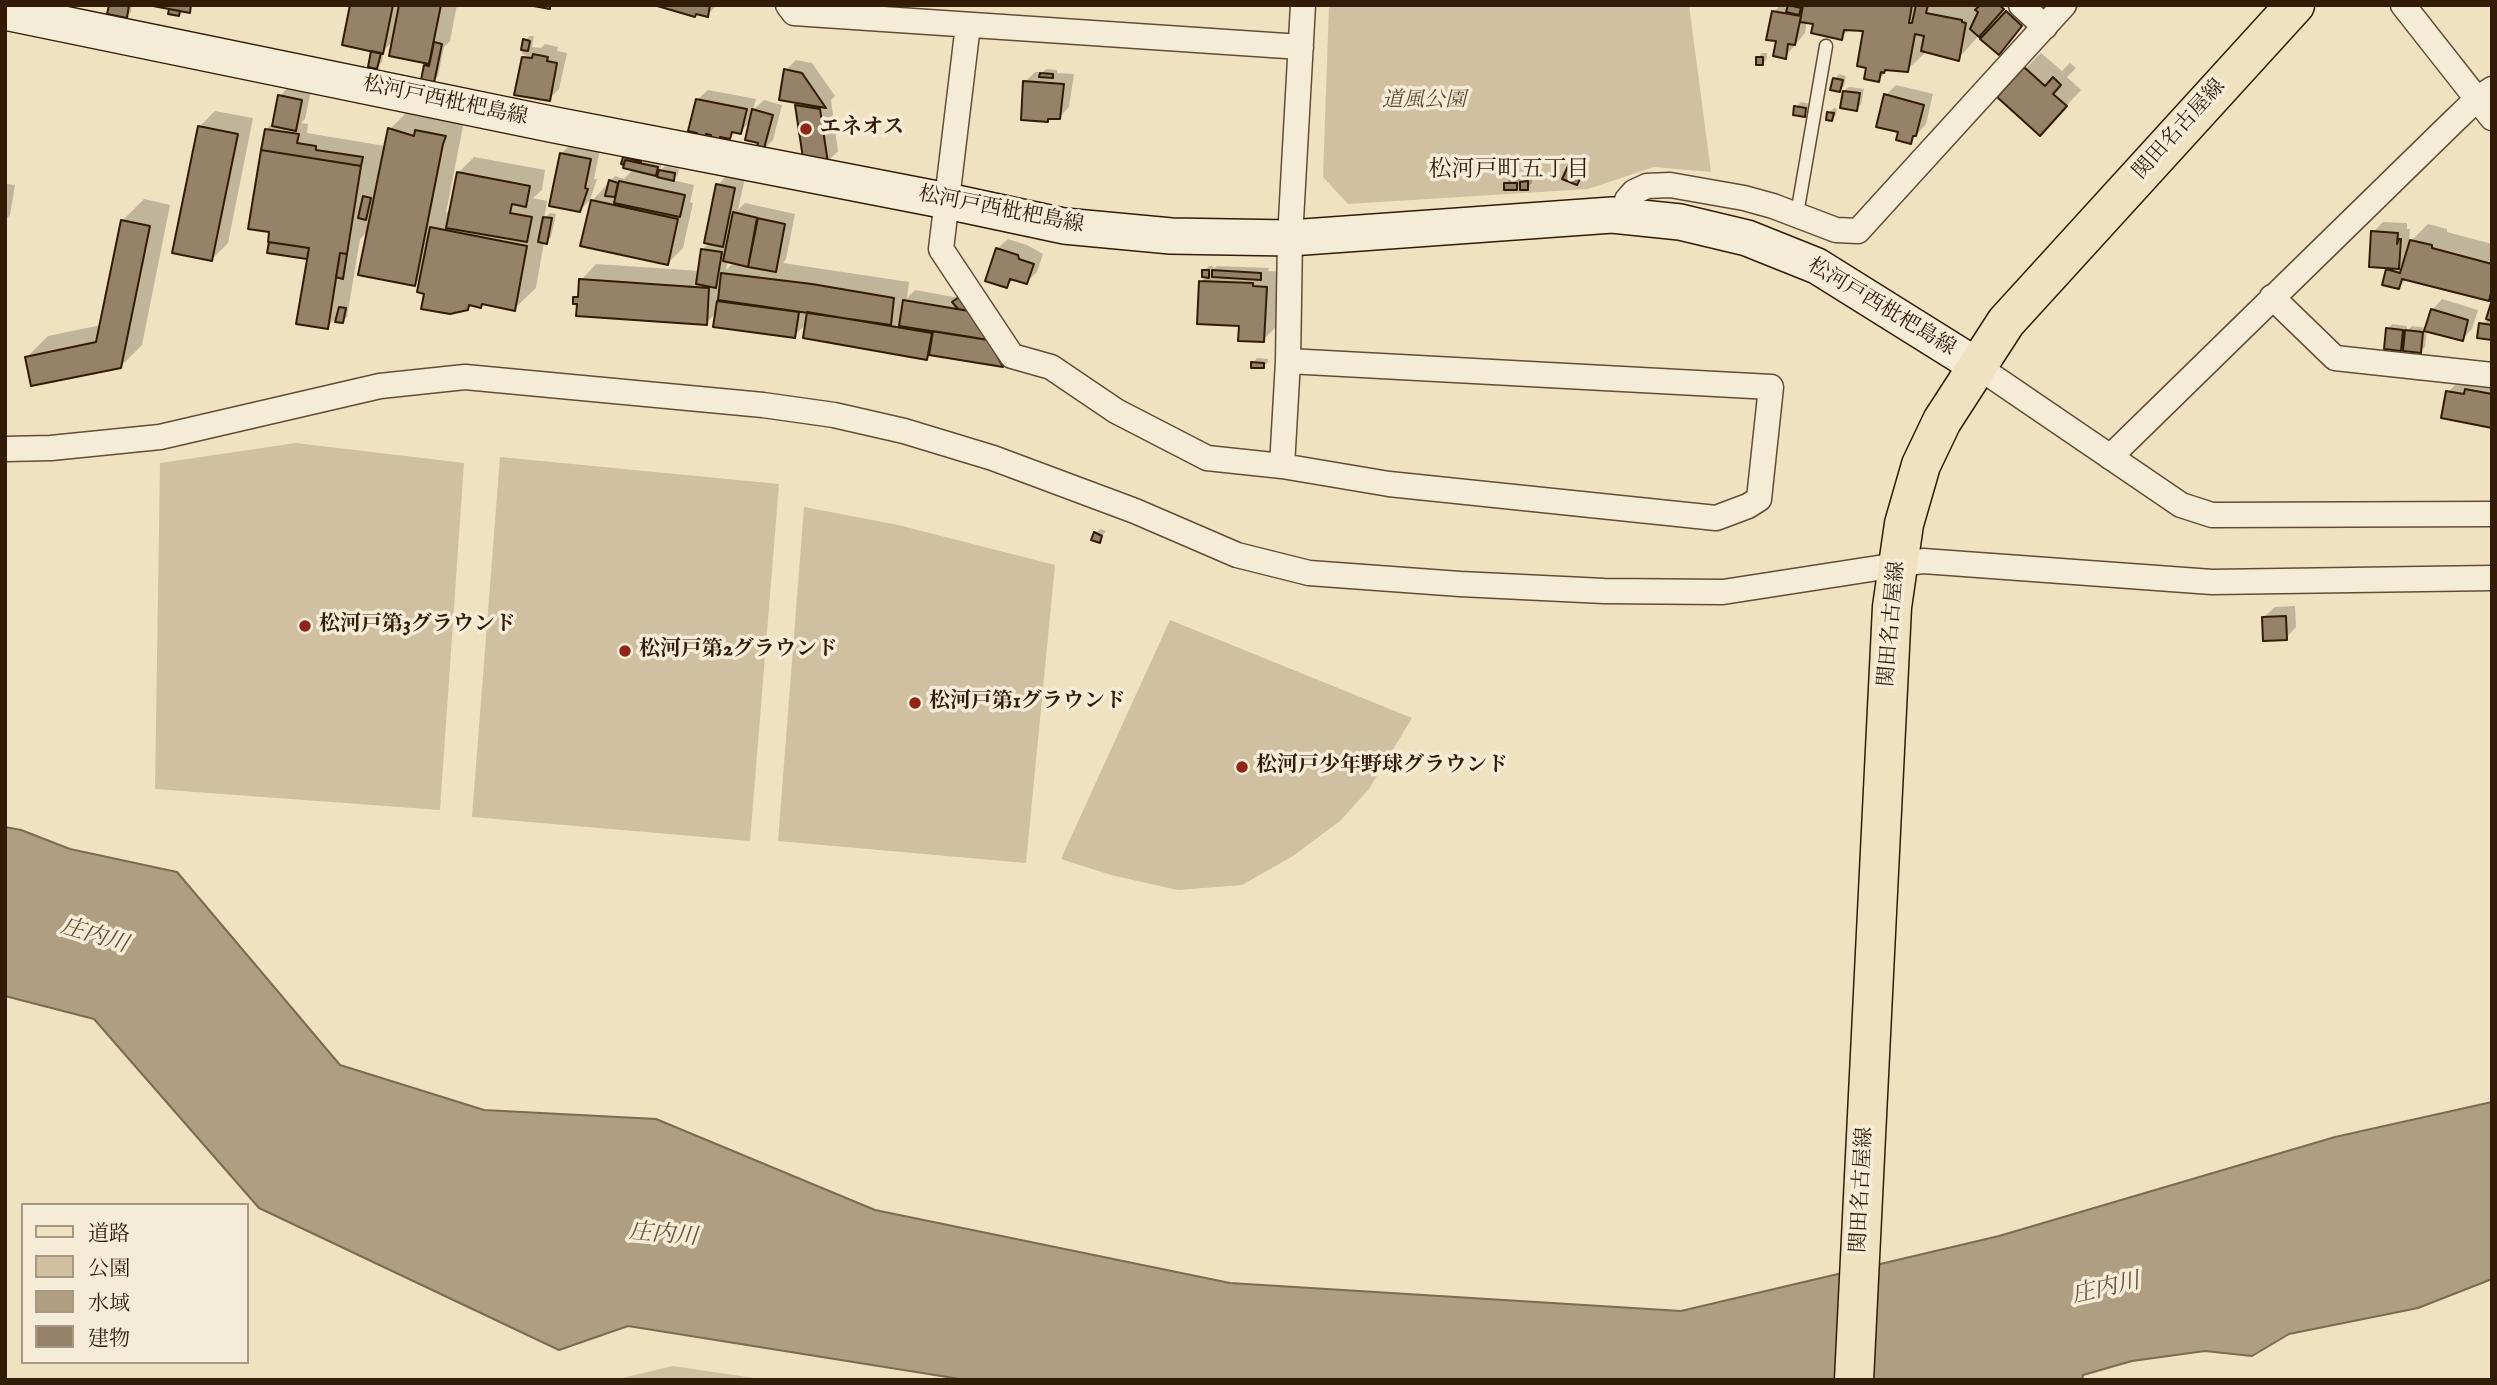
<!DOCTYPE html>
<meta charset="utf-8">
<style>
body{margin:0}
#map{position:relative;width:2497px;height:1385px;overflow:hidden;background:#f0e1c1;font-family:"IM FELL English","Noto Serif JP",serif}
canvas{display:block}
.frame{position:absolute;inset:0;border:7px solid #321b07;pointer-events:none}
.legend{position:absolute;left:21px;top:1203px;width:228px;height:161px;box-sizing:border-box;background:#f5ecd7;border:2px solid #a79884;margin:0;padding:9px 12px;list-style:none;font-size:21px;color:#321b07}
.legend li{display:flex;align-items:center;gap:14px;height:35px}
.legend b{width:35px;border:2px solid #a79884}
</style>
<div id="map">
<canvas width="2497" height="1385"></canvas>
<div class="frame"></div>
<ul class="legend">
<li><b style="height:9px;background:#f0e1c1"></b>道路</li>
<li><b style="height:19px;background:#d0bfa1"></b>公園</li>
<li><b style="height:19px;background:#af9e82"></b>水域</li>
<li><b style="height:19px;background:#958268"></b>建物</li>
</ul>
</div>
<script>
const ctx = document.querySelector('canvas').getContext('2d');
ctx.lineJoin = 'round';
function fillPath(path, color) { ctx.fillStyle = color; ctx.fill(path, 'evenodd'); }
const shape = rows => new Path2D(rows.map(r => 'M' + r).join(''));
function stroke(path, color, width, dash) { ctx.strokeStyle = color; ctx.lineWidth = width; ctx.lineCap = dash ? 'butt' : 'round'; ctx.setLineDash(dash || []); ctx.stroke(path); }
function drawText(font, color, halo, rows, align = 'center') {
  ctx.font = font + ' "IM FELL English","Noto Serif JP",serif'; ctx.lineWidth = 7; ctx.setLineDash([]); ctx.textBaseline = 'middle'; ctx.strokeStyle = halo; ctx.fillStyle = color; for (const [text, x, y, turn = 0] of rows) {
    ctx.save(); ctx.translate(x, y); ctx.rotate((+turn || 0) * Math.PI / 180); ctx.textAlign = isNaN(turn) ? turn : align; if (halo) ctx.strokeText(text, 0, 0); ctx.fillText(text, 0, 0); ctx.restore();
  }
}
fillPath(shape([
 [1329,5,1689,5,1711,172,1654,167,1588,189,1348,204,1323,177],
 [296,443,464,463,440,810,155,789,160,463],
 [500,457,779,484,750,841,472,817],
 [804,507,898,525,1055,565,1026,863,778,841],
 [1170,620,1412,718,1369,789,1340,821,1293,856,1242,885,1178,890,1111,875,1061,859],
 [673,1366,767,1380,573,1380,618,1379]
]), '#d0bfa1');
const water = shape([
 [5,827,21,830,70,849,177,872,340,1065,484,1110,656,1119,875,1210,1230,1283,1681,1311,1999,1236,2335,1137,2492,1102,2492,1279,2418,1308,2289,1334,2252,1356,2205,1351,2132,1361,2083,1375,2082,1380,966,1380,628,1326,559,1350,259,1208,94,1019,5,996,5,827]
]);
fillPath(water, '#af9e82');
stroke(water, '#7d6a51', 2);
fillPath(shape([
 [110,5,132,5,131,12,126,16],
 [352,5,457,5,450,41,444,47,438,76,433,81,426,66,430,62,391,55,394,40,384,50,382,62,377,67],
 [662,5,717,5,707,15],
 [1780,5,2006,5,1958,59,1927,51,1907,70,1890,68,1878,80,1868,67,1865,30,1850,28,1841,38,1815,23,1807,21,1805,33,1785,57,1778,40,1774,12],
 [2014,5,2031,14,1999,53,1983,39],
 [530,36,534,36,532,47,541,48,545,44,558,47,557,51,567,53,559,89,549,99,524,57,526,55,522,54,525,40],
 [1762,53,1767,53,1767,59,1762,64,1758,58],
 [2041,53,2062,71,2070,63,2076,68,2067,77,2081,90,2056,117,2025,69],
 [796,60,812,63,835,96,831,100,838,151,828,161,797,106,800,102,786,70],
 [1046,69,1057,70,1057,73,1074,74,1069,107,1059,118,1025,82,1035,72,1043,72],
 [1839,74,1846,76,1844,86,1839,90,1835,79],
 [290,85,311,90,305,119,301,123,308,124,307,133,385,146,388,131,411,108,464,121,446,213,452,207,458,173,474,157,545,170,542,190,533,198,547,201,544,219,550,213,556,214,551,237,544,242,536,288,514,309,484,303,481,306,472,304,467,309,426,292,422,276,415,284,369,230,360,239,347,317,342,321,338,316,327,327,309,258,269,251,271,240,266,130,274,122,280,96],
 [1896,85,1933,94,1926,124,1910,142,1900,131,1886,95],
 [1849,87,1864,89,1861,104,1857,109,1844,91],
 [708,90,756,99,753,110,764,100,782,105,773,140,763,150,751,121,740,132,736,131,730,137,723,136,719,140,713,134,708,133,704,137,697,100],
 [1801,102,1810,104,1809,111,1804,115,1796,107],
 [1834,108,1837,109,1836,115,1832,119,1829,113],
 [215,111,253,118,228,243,212,259,199,127],
 [572,143,600,149,594,179,597,179,590,200,580,210,561,154],
 [629,153,662,163,660,169,653,176,659,177,660,171,665,166,679,169,678,174,672,180,694,185,690,202,693,203,683,248,667,264,592,201,615,176,624,179,633,169,623,163],
 [1575,161,1587,166,1577,183,1571,165],
 [728,174,745,178,738,210,745,203,795,214,786,259,783,263,909,282,907,298,915,290,959,298,1013,355,1003,365,931,353,926,358,807,323,794,336,717,312,706,323,579,303,575,298,580,293,581,280,596,264,700,271,702,250,710,242,718,185],
 [728,261,734,262,726,270],
 [1532,177,1532,183,1527,188,1522,183,1526,178],
 [1510,179,1521,179,1521,183,1516,188,1505,184],
 [7,184,15,185,10,215,5,220],
 [144,199,170,205,142,345,120,367,27,357,48,336,101,325,123,220],
 [2383,222,2407,223,2407,229,2410,229,2409,243,2428,224,2447,229,2447,232,2492,244,2492,296,2488,299,2408,278,2398,288,2387,270,2390,267,2373,232],
 [1008,239,1027,245,1043,254,1037,272,1026,282,1014,278,1007,286,997,249],
 [1209,266,1213,266,1213,269,1217,266,1269,268,1268,271,1283,272,1279,324,1263,340,1241,325,1201,282,1207,276,1204,271],
 [2442,299,2478,310,2472,329,2462,339,2427,329,2425,347,2420,351,2406,344,2401,349,2388,329,2392,324,2407,326,2407,331,2412,326,2427,328,2432,310],
 [2492,307,2492,338,2481,324,2488,320],
 [1257,358,1268,359,1268,362,1263,367,1253,363],
 [2492,375,2492,426,2448,392,2464,376],
 [1100,529,1106,531,1099,541,1096,533],
 [2295,606,2296,627,2286,638,2264,617,2275,607]
]), '#0003');
const building = shape([
 [109,5,129,5,127,18,107,14,109,5],
 [148,5,191,5,190,13,148,5],
 [350,5,393,5,383,54,342,45,350,5],
 [399,5,441,5,429,64,389,56,399,5],
 [528,5,550,5,550,9,528,5],
 [654,5,710,5,708,17,696,14,695,17,654,5],
 [1788,5,1801,8,1799,15,1786,12,1788,5],
 [1803,5,1912,5,1909,23,1912,23,1916,5,1928,5,1926,13,1962,20,1962,22,1966,23,1959,61,1921,51,1924,36,1915,34,1908,72,1885,70,1884,73,1881,72,1879,82,1864,79,1866,68,1857,66,1863,31,1844,30,1842,40,1811,33,1813,24,1800,22,1803,5],
 [1980,5,1999,5,2004,9,1979,37,1970,29,1978,12,1975,10,1980,5],
 [169,9,180,11,179,16,168,14,169,9],
 [1772,11,1801,16,1795,45,1788,44,1786,59,1773,56,1776,41,1766,40,1772,11],
 [2006,11,2022,26,1999,55,1980,39,2006,11],
 [523,39,530,41,528,51,521,50,523,39],
 [434,42,442,44,434,83,421,80,424,65,429,66,434,42],
 [371,51,381,53,377,69,368,67,371,51],
 [533,54,548,57,547,61,557,63,550,101,514,95,522,57,532,58,533,54],
 [1756,57,1763,57,1763,65,1756,65,1756,57],
 [2024,67,2045,86,2053,77,2061,85,2053,94,2067,106,2040,136,1997,97,2024,67],
 [784,69,802,73,826,108,779,100,784,69],
 [1040,73,1053,74,1053,78,1039,77,1040,73],
 [1833,78,1843,80,1840,92,1830,90,1833,78],
 [1023,81,1064,84,1060,119,1048,119,1048,122,1021,120,1023,81],
 [1843,91,1860,93,1857,111,1840,108,1843,91],
 [1884,94,1924,105,1916,136,1913,136,1911,144,1896,140,1898,132,1876,127,1884,94],
 [278,95,302,100,296,131,272,126,278,95],
 [696,99,747,109,741,134,732,132,730,139,720,137,720,142,710,140,711,135,706,134,705,139,696,137,697,133,688,131,696,99],
 [795,105,820,109,828,163,803,158,795,105],
 [1794,106,1806,108,1805,117,1793,115,1794,106],
 [752,109,773,115,763,152,756,151,758,143,745,140,752,109],
 [1827,112,1834,113,1832,121,1826,120,1827,112],
 [198,126,238,134,212,261,172,253,198,126],
 [388,128,414,136,415,130,446,136,443,144,415,286,358,275,388,128],
 [265,129,299,134,297,143,316,146,316,150,363,157,361,166,261,150,265,129],
 [261,150,361,166,347,254,340,253,328,329,296,324,309,248,268,242,269,232,248,229,261,150],
 [560,153,591,159,585,188,588,189,580,212,549,206,560,153],
 [623,157,641,161,641,163,625,160,624,165,621,164,623,157],
 [625,160,658,167,656,176,623,168,625,160],
 [1569,164,1584,171,1577,185,1562,179,1569,164],
 [659,170,675,173,674,181,657,177,659,170],
 [457,172,530,186,526,207,512,204,510,213,532,217,527,242,446,228,457,172],
 [609,180,618,183,615,197,605,196,609,180],
 [619,181,685,195,680,217,614,203,619,181],
 [1528,181,1528,190,1520,190,1520,182,1528,181],
 [1504,183,1517,183,1517,190,1504,190,1504,183],
 [716,184,735,188,723,247,704,243,716,184],
 [363,196,371,198,366,220,358,218,363,196],
 [591,200,678,219,668,265,580,246,591,200],
 [733,212,758,218,748,267,723,261,733,212],
 [543,217,552,218,547,244,538,242,543,217],
 [757,218,785,224,776,272,748,267,757,218],
 [121,220,150,226,121,368,31,386,25,357,96,342,121,220],
 [430,227,527,246,515,311,482,304,481,308,469,305,468,310,450,314,421,309,424,294,417,292,430,227],
 [2371,231,2398,233,2397,244,2399,239,2401,239,2399,269,2369,267,2371,231],
 [2410,240,2432,245,2432,248,2492,264,2492,289,2489,301,2402,279,2399,289,2382,285,2386,269,2400,273,2410,240],
 [269,242,309,248,307,259,267,253,269,242],
 [996,248,1018,255,1019,259,1034,264,1027,284,1010,279,1007,288,985,281,996,248],
 [701,249,722,252,716,288,696,284,701,249],
 [340,253,347,254,343,279,336,277,340,253],
 [1202,270,1209,270,1209,278,1202,277,1202,270],
 [1212,270,1261,273,1261,280,1212,277,1212,270],
 [721,273,812,284,894,298,891,325,718,300,721,273],
 [579,279,709,288,707,325,576,316,577,304,573,304,573,297,578,297,579,279],
 [1199,281,1253,283,1253,286,1267,287,1264,342,1238,341,1239,326,1197,324,1199,281],
 [959,297,969,311,958,309,952,302,959,297],
 [903,300,969,311,988,340,899,326,903,300],
 [2492,300,2492,321,2486,319,2492,300],
 [717,301,799,312,795,338,713,327,717,301],
 [339,307,346,308,343,323,335,322,339,307],
 [2431,309,2468,320,2463,341,2424,331,2431,309],
 [807,312,932,333,927,360,803,338,807,312],
 [2479,323,2492,325,2492,340,2477,338,2479,323],
 [2386,328,2403,330,2401,351,2384,349,2386,328],
 [2405,330,2423,332,2421,353,2403,351,2405,330],
 [933,331,989,340,1003,367,929,355,933,331],
 [1251,362,1264,363,1264,368,1251,368,1251,362],
 [2465,389,2492,394,2492,428,2441,418,2446,391,2464,394,2465,389],
 [1094,532,1102,536,1100,543,1091,540,1094,532],
 [2286,616,2287,640,2263,641,2262,617,2286,616]
]);
fillPath(building, '#958268');
stroke(building, '#321b07', 2);
const lane = shape([
 [1797,214,1826,46]
]);
const street = shape([
 [788,5,794,13,1301,47],
 [2021,5,2045,27],
 [2403,5,2492,118],
 [968,25,941,249,1012,356,1051,367,1116,411,1207,458,1282,466,1389,484,1716,518,1748,506,1759,499,1771,387,1288,361],
 [1621,216,1627,200,1634,192,1647,186,1670,185,1744,198,1773,206,1836,230,1858,231,2064,5],
 [2272,297,2335,358,2492,375],
 [1977,366,2181,505,2212,515,2492,514],
 [5,449,51,448,160,437,380,386,465,377,763,405,834,415,904,431,993,458,1135,511,1237,555,1309,573,1460,584,1604,591,1723,592,1923,561,2212,582,2492,578],
 [2110,457,2454,121,2477,99,2492,89],
 [1282,466,1288,361,1290,238,1303,5]
]);
const secondary = shape([
 [5,12,555,125,947,201,1064,226,1171,236,1290,238,1612,215,1680,222,1747,238,1817,266,1977,366]
]);
const primary = shape([
 [1854,1380,1892,607,1904,524,1921,465,1942,421,2006,322,2295,5]
]);
stroke(lane, '#624c36', 15);
stroke(street, '#624c36', 27);
stroke(secondary, '#321b07', 38);
stroke(primary, '#321b07', 41);
stroke(lane, '#f5ecd7', 12);
stroke(street, '#f5ecd7', 24);
stroke(secondary, '#f5ecd7', 35);
stroke(primary, '#f0e1c1', 38);
for (const [x, y, r, color] of [
 [806,129,7,"#8f2418"],
 [305,626,7,"#8f2418"],
 [625,651,7,"#8f2418"],
 [915,703,7,"#8f2418"],
 [1242,767,7,"#8f2418"]
]) { const dot = new Path2D(); dot.arc(x, y, r, 0, 2 * Math.PI); ctx.fillStyle = color; ctx.fill(dot); stroke(dot, '#f5ecd7', 2.5); }
drawText('21px', '#321b07', '#f5ecd7', [
 ["松河戸西枇杷島線",445,102,12],
 ["関田名古屋線",2180,130,-48],
 ["松河戸西枇杷島線",1001,211,11],
 ["松河戸西枇杷島線",1881,308,31],
 ["関田名古屋線",1893,624,-85],
 ["関田名古屋線",1863,1190,-87]
]);
drawText('italic 21px', '#614c35', '#f5ecd7', [
 ["道風公園",1424,102]
]);
drawText('bold 21px', '#321b07', '#f5ecd7', [
 ["エネオス",820,129],
 ["松河戸第3グラウンド",319,626],
 ["松河戸第2グラウンド",639,651],
 ["松河戸第1グラウンド",929,703],
 ["松河戸少年野球グラウンド",1256,767]
], 'left');
drawText('23px', '#321b07', '#f5ecd7', [
 ["松河戸町五丁目",1509,171]
]);
drawText('italic 23px', '#644f38', '#f5ecd7', [
 ["庄内川",94,937,17],
 ["庄内川",663,1236,5],
 ["庄内川",2106,1290,-13]
]);
</script>
